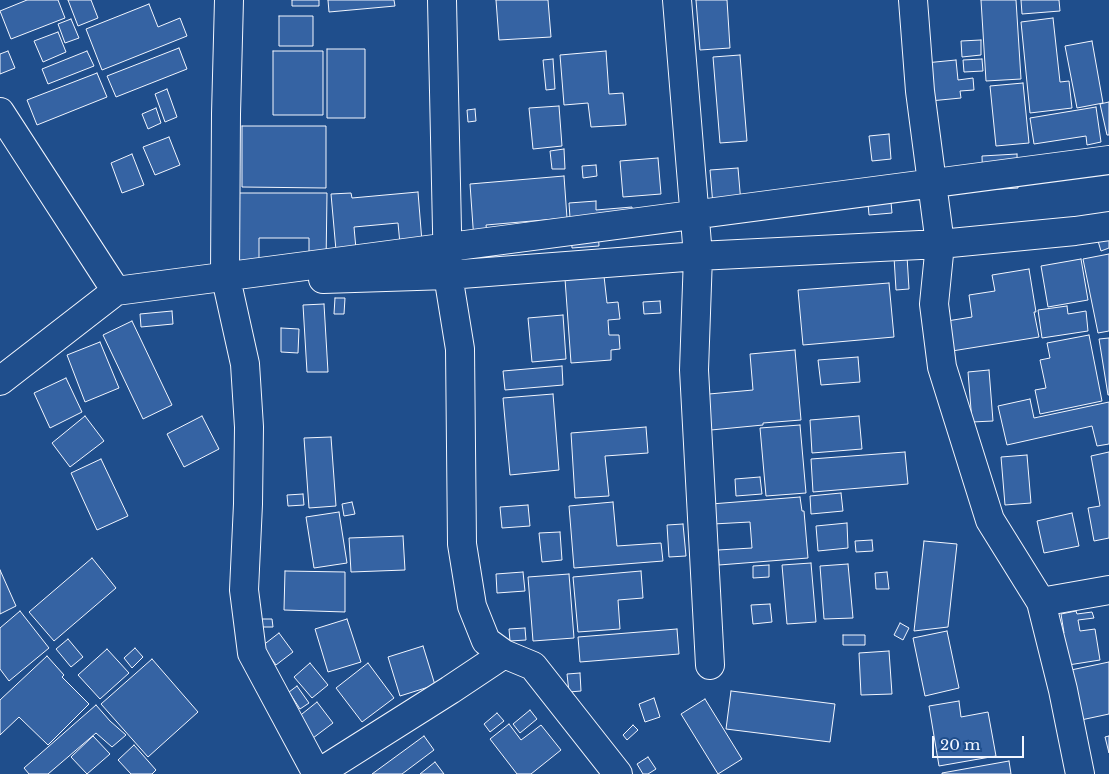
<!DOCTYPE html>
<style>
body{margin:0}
#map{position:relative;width:1109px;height:774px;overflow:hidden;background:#1f4e8c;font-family:"Libre Baskerville",serif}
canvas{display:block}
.scale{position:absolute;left:932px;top:736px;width:92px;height:22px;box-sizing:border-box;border:2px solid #f2f6ff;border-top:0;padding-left:6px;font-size:15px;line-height:18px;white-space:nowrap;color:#f2f6ff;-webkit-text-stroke:4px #1f4e8c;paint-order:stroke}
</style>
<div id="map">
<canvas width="1109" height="774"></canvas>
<div class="scale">20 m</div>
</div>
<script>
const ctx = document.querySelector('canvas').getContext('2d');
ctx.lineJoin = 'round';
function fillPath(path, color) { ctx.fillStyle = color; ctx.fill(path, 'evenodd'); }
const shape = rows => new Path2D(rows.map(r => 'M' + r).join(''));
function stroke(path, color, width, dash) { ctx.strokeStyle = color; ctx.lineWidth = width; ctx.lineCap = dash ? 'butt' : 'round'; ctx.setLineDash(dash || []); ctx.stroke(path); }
const building = shape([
 [27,0,58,0,65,18,11,39,0,11,27,0],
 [68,0,91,0,98,18,78,26,68,0],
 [292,0,319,0,319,6,292,6,292,0],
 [328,0,394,0,395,6,329,12,328,0],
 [496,0,548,0,551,37,499,40,496,0],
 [696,0,727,0,730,48,700,50,696,0],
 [981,0,1016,0,1021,79,986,81,981,0],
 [1021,0,1059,0,1060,11,1022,14,1021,0],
 [149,4,158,27,180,18,187,36,102,70,86,29,149,4],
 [279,16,313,16,313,46,279,46,279,16],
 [1053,18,1060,82,1069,81,1072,108,1030,113,1021,22,1053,18],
 [71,19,79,38,65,43,58,24,71,19],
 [58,32,66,52,43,62,34,41,58,32],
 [981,40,981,55,962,57,961,41,981,40],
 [1092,41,1103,103,1077,108,1065,46,1092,41],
 [179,48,187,69,116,97,107,76,179,48],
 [327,49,365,49,365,118,327,118,327,49],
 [8,51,15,68,0,74,0,54,8,51],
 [87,51,94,66,48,84,42,69,87,51],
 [273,51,323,51,323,115,273,115,273,51],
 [606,51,609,94,623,93,626,125,591,127,588,103,564,105,560,55,606,51],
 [740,55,747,141,720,143,713,57,740,55],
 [553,59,555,89,546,90,543,60,553,59],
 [982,59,983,71,964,72,963,60,982,59],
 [956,60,958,80,973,78,974,90,960,91,961,98,930,101,925,63,956,60],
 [97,73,107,97,37,125,27,100,97,73],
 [1023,83,1029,143,996,146,990,86,1023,83],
 [167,89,177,117,165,122,155,94,167,89],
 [1109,102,1109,135,1107,135,1100,104,1109,102],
 [559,106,562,146,533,149,529,108,559,106],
 [1096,107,1101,142,1087,145,1086,136,1034,144,1030,118,1096,107],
 [156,108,161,123,148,129,142,114,156,108],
 [475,109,476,121,468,122,467,110,475,109],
 [242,126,326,126,326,188,242,187,242,126],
 [889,134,891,159,872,161,869,136,889,134],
 [169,137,180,165,155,175,143,147,169,137],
 [564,149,565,169,552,169,550,151,564,149],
 [132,154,144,185,122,193,111,163,132,154],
 [1017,154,1018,188,983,190,982,156,1017,154],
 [658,158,661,194,623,197,620,161,658,158],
 [596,165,597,176,583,178,582,166,596,165],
 [738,168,742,215,714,217,710,170,738,168],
 [564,176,567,218,486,225,488,240,474,241,470,184,564,176],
 [890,191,892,213,869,215,867,193,890,191],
 [418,192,422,242,400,244,398,223,354,227,358,271,338,273,331,194,351,193,352,198,418,192],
 [233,193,327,193,326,265,309,265,309,238,259,238,259,265,237,265,233,193],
 [596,201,596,210,632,207,634,229,598,231,599,246,572,248,569,203,596,201],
 [1109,238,1109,248,1101,251,1098,241,1109,238],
 [1109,254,1109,331,1098,333,1083,259,1109,254],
 [907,256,909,289,896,290,894,257,907,256],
 [1081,259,1088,300,1048,307,1041,266,1081,259],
 [1029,269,1036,312,1034,312,1039,337,952,351,947,321,972,317,969,295,995,291,992,275,1029,269],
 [604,276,607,303,618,302,620,319,608,320,609,335,619,335,620,349,611,350,611,360,571,363,565,279,604,276],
 [889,283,894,337,803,345,798,290,889,283],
 [335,298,345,298,344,314,334,314,335,298],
 [660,301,661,313,644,314,643,302,660,301],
 [324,304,328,372,307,372,303,305,324,304],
 [1067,306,1068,314,1086,311,1088,331,1042,338,1038,310,1067,306],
 [172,311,173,324,141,327,140,314,172,311],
 [563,315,566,359,532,362,528,318,563,315],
 [132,321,172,405,143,419,103,335,132,321],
 [281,328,299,329,298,353,281,352,281,328],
 [1089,335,1102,401,1040,414,1035,390,1046,388,1040,360,1050,358,1047,343,1089,335],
 [1109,338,1109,395,1108,395,1099,339,1109,338],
 [100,342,119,388,85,402,67,355,100,342],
 [795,350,801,420,763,423,763,425,711,430,709,394,753,390,750,354,795,350],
 [858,357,860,382,821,385,818,360,858,357],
 [562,366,563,385,505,390,503,371,562,366],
 [989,370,993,421,972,422,968,372,989,370],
 [66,378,82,412,50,428,34,393,66,378],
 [553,394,559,470,510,475,503,398,553,394],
 [1030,399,1034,418,1109,402,1109,444,1097,446,1092,426,1007,445,998,406,1030,399],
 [85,416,104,441,70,467,52,443,85,416],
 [202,416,219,449,184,467,167,434,202,416],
 [859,416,862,449,812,453,810,420,859,416],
 [800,425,806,493,766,496,760,428,800,425],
 [646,427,648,453,605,456,609,496,575,498,571,433,646,427],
 [331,437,336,506,309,508,304,438,331,437],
 [905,452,908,484,813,492,811,459,905,452],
 [1109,452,1109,538,1094,541,1088,508,1100,506,1091,456,1109,452],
 [1027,455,1031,503,1005,505,1001,457,1027,455],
 [101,459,128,516,97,530,71,473,101,459],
 [760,477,762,494,736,496,735,479,760,477],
 [841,493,843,511,811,514,810,496,841,493],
 [303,494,304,505,288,506,287,495,303,494],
 [800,497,802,511,804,511,808,558,719,565,718,550,752,548,750,522,713,524,711,504,800,497],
 [352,502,355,514,344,516,342,504,352,502],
 [613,502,617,546,661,543,663,561,574,568,569,506,613,502],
 [528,505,530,526,502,528,500,507,528,505],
 [339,512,347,563,314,568,306,517,339,512],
 [1072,513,1079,546,1044,553,1037,521,1072,513],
 [847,523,848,548,818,551,816,526,847,523],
 [683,524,686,556,669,557,667,525,683,524],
 [560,532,562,560,542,562,539,533,560,532],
 [403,536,405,570,351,572,349,538,403,536],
 [872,540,873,551,856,552,855,541,872,540],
 [924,541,957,544,948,627,914,631,924,541],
 [92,558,116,588,54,641,29,612,92,558],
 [811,563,816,622,787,624,782,565,811,563],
 [848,564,853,618,824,619,820,566,848,564],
 [769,565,769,577,753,578,753,566,769,565],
 [0,570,16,606,0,614,0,570],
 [285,571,345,572,345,612,284,610,285,571],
 [641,571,643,598,618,600,620,629,578,632,573,577,641,571],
 [523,572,525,591,497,593,496,574,523,572],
 [887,572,889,589,876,589,875,573,887,572],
 [569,574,574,638,533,641,528,577,569,574],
 [770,604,772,622,753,624,751,605,770,604],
 [20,611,49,648,9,681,0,669,0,628,20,611],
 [1076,611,1077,614,1092,612,1094,618,1078,620,1080,631,1095,629,1100,660,1062,666,1057,634,1064,633,1061,614,1076,611],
 [258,619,272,619,273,627,258,627,258,619],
 [347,619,361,662,328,672,315,629,347,619],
 [900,623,909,628,903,640,894,635,900,623],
 [525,628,526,640,510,641,509,629,525,628],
 [677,629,679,654,580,662,578,637,677,629],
 [947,631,959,688,925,696,913,638,947,631],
 [279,633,293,652,276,665,262,646,279,633],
 [843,635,865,635,865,645,843,645,843,635],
 [68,639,83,657,71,667,56,649,68,639],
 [423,646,435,685,400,696,388,657,423,646],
 [135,648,143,657,132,668,124,658,135,648],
 [107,649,129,673,100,699,78,675,107,649],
 [889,651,892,694,861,695,859,653,889,651],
 [47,656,64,675,62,677,89,704,48,745,19,717,0,735,0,700,47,656],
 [152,659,198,712,148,757,101,704,152,659],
 [1109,662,1109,714,1081,720,1071,670,1109,662],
 [310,663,328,685,312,698,294,677,310,663],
 [368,663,394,698,362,722,336,688,368,663],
 [580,673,581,691,569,692,567,674,580,673],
 [297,686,309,703,300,709,289,692,297,686],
 [731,691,835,704,830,742,726,729,731,691],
 [654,698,660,717,645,722,639,704,654,698],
 [705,699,742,759,718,774,681,714,705,699],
 [959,701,961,717,988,712,996,756,939,766,929,706,959,701],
 [317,702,333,723,313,738,297,718,317,702],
 [96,705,110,721,126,735,112,747,96,733,48,774,29,774,24,768,96,705],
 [530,710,537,719,520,733,513,724,530,710],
 [497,713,504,721,490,732,484,724,497,713],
 [509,724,521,740,541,725,561,750,531,774,517,774,490,739,509,724],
 [633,725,638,730,627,740,623,735,633,725],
 [93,736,110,754,87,774,71,757,93,736],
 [424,736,434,750,402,774,372,774,424,736],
 [1109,736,1109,753,1105,737,1109,736],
 [134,745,156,770,152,774,131,774,118,760,134,745],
 [648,757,656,769,648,774,643,774,637,764,648,757],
 [1009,761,1011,774,942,774,942,773,1009,761],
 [435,762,444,774,420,774,435,762]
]);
fillPath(building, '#3563a3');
stroke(building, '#f2f6ff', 1);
const minor = shape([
 [229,0,226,114,225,274,245,364,249,427,248,504,244,590,252,653,317,774],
 [442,0,448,275,460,349,462,544,472,606,486,641,504,654,533,666,618,774],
 [677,0,698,256,694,370,710,665],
 [913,0,920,91,940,244,934,304,942,367,990,520,1041,602,1063,690,1080,774],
 [0,112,116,291],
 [323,279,448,275,698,256,940,244,1075,231,1109,226],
 [0,381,116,291,1109,160],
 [1041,602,1109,590],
 [317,774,450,690,504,654]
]);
stroke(minor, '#f2f6ff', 30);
stroke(minor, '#1f4e8c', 28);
</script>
